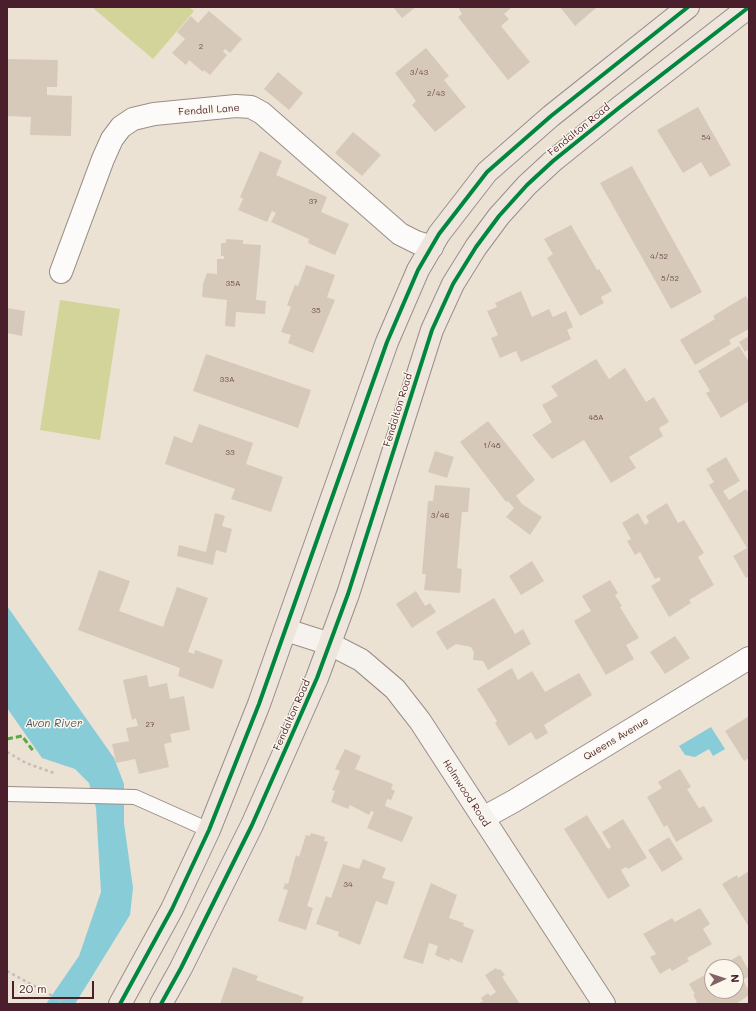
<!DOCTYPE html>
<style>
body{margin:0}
#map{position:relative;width:756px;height:1011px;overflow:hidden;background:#ebe2d4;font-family:Mali,sans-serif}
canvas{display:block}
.frame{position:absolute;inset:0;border:8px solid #4a1f2b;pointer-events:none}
.north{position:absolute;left:704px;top:959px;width:40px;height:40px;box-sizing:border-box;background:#fbf7ec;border:1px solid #b4a19f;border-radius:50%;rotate:87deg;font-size:11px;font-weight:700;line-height:16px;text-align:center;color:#4a1f2b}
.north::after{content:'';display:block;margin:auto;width:14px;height:18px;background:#826366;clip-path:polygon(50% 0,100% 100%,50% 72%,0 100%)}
.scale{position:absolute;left:12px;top:981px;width:82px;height:18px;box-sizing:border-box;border:2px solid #4a1f2b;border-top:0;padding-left:5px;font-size:12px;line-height:14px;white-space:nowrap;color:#4a1f2b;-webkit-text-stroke:3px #fbf7ec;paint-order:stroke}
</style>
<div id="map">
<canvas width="756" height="1011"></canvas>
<div class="frame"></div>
<div class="north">N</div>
<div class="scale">20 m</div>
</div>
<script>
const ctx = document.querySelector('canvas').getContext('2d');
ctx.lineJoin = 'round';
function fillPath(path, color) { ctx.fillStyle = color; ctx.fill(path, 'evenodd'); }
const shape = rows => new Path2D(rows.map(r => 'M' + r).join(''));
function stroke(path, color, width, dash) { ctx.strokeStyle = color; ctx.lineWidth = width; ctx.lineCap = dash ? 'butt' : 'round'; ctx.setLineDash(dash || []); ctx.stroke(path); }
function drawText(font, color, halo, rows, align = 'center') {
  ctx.font = font + ' Mali,sans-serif'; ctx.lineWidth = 3; ctx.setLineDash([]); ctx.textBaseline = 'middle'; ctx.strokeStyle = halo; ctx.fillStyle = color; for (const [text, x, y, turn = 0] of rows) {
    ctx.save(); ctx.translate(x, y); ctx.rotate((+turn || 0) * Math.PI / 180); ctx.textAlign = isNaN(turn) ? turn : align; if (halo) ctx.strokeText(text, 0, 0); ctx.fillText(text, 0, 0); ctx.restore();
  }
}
fillPath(shape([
 [92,7,189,7,194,11,153,59],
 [60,300,120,309,100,440,40,430]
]), '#d2d49a');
fillPath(shape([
 [7,606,114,758,124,784,124,823,133,888,130,915,75,1004,46,1004,79,956,101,892,96,808,89,783,75,769,42,758,7,708],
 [711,727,725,749,713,756,709,749,695,757,685,755,679,746]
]), '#88ccd8');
fillPath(shape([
 [393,7,416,7,402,18],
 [458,7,512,7,504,14,509,19,501,26,530,62,508,80,458,17,462,14],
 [560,7,595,7,596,8,575,26],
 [209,11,242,39,230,53,225,49,223,51,227,55,210,75,204,70,203,72,189,60,186,65,172,53,185,39,177,32,191,16,198,23],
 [426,48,449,76,444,80,466,107,435,132,412,105,416,101,395,73],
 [7,59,58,60,57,87,47,87,47,95,72,96,71,136,30,135,31,117,7,116],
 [278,72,303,93,289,110,264,89],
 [698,107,731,165,710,177,701,162,683,173,657,130],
 [353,132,381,155,362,176,335,153],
 [260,151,282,161,276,175,327,197,321,212,349,224,335,255,308,243,309,239,271,222,276,213,272,211,267,222,238,210,243,199,240,197],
 [632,166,702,292,671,309,600,183],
 [571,225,597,270,599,269,612,291,601,297,604,303,580,316,547,258,553,254,544,239],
 [226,239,243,240,243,244,261,245,256,300,266,301,265,314,236,312,235,327,225,326,227,300,202,297,203,284,207,273,217,274,217,259,224,259,224,256,221,256,221,243,226,243],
 [306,265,335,275,327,297,335,300,313,353,288,343,291,335,281,332,291,307,287,305,295,285,298,286],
 [521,291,532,317,549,309,553,317,566,311,573,327,567,330,571,339,521,362,516,351,500,358,491,338,498,335,487,311,497,307,495,303],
 [746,296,749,302,749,329,729,340,731,344,695,365,680,340,715,319,713,316],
 [7,308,25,311,22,336,7,333],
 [749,336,749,349,745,352,739,342],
 [739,346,749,362,749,401,721,418,706,393,710,391,698,371],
 [206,354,311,390,298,428,193,391],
 [596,359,609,379,625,368,646,402,654,397,669,422,659,428,663,436,629,457,636,468,611,483,584,440,552,459,532,435,552,422,542,405,558,396,551,386],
 [488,421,535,480,516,496,522,504,542,517,530,535,506,517,514,508,508,501,506,502,460,442],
 [199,424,253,443,246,464,283,477,271,512,231,499,235,489,165,464,174,436,192,443],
 [435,451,454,457,447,478,428,472],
 [726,457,740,481,723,491,729,500,746,489,749,493,749,576,746,578,733,556,747,548,709,485,714,482,706,469],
 [435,485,470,488,468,512,462,512,457,568,462,569,460,593,424,590,426,574,422,574,428,501,433,501],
 [667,503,678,523,684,520,704,553,698,557,714,585,689,600,691,603,669,617,651,586,661,580,659,577,655,579,640,552,635,555,627,541,631,539,622,523,638,513,645,525,649,522,646,516],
 [215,513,225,516,222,526,232,529,226,553,216,550,213,565,177,556,179,545,206,552],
 [532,561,544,581,521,595,509,576],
 [99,570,130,581,119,611,163,627,177,587,208,598,188,652,194,654,195,650,223,660,213,689,178,676,180,668,78,630],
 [610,580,618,593,615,595,622,606,620,607,639,638,626,645,634,659,606,675,574,621,591,611,582,596],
 [416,591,425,606,430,603,436,612,412,628,396,604],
 [494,598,515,634,523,629,531,644,488,670,483,661,473,660,474,652,471,647,456,644,447,650,436,632],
 [675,636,690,658,665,674,650,652],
 [512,668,518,680,532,671,545,692,579,673,592,695,544,725,548,733,536,740,531,732,509,746,495,723,497,721,477,689],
 [147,675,149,687,167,683,170,699,184,696,190,730,170,734,172,742,164,744,169,767,139,774,135,759,116,763,112,744,129,741,126,728,138,726,136,718,132,720,123,680],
 [749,716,749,758,744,761,725,731],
 [345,749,361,756,355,769,393,784,391,789,395,791,391,800,387,799,385,806,413,817,402,842,367,828,374,812,371,811,369,815,350,805,348,809,331,802,335,791,332,790,340,771,335,769],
 [680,769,691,787,687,789,699,808,704,806,713,821,676,842,667,825,664,827,647,797,662,788,658,782],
 [587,815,608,849,611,847,602,832,623,819,647,858,628,869,626,867,621,870,630,886,608,899,564,829],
 [311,833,325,837,324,841,328,842,307,906,313,908,306,930,278,921,288,890,283,889,285,883,288,884,296,855,299,857,306,835,310,836],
 [669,837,683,859,662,872,648,850],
 [363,859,386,868,382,878,395,882,387,905,376,901,360,945,338,936,339,932,316,924,326,896,331,898,343,864,359,869],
 [749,871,749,927,722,884,737,875,738,878],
 [431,883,457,895,449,918,464,923,463,926,474,930,462,963,450,958,449,961,435,955,438,946,429,943,423,964,403,958],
 [700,908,710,924,703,929,712,944,687,958,689,961,672,971,670,968,660,974,650,957,656,954,643,934,672,918,675,922],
 [740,955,749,971,749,976,743,980,749,991,749,995,736,1004,693,1004,697,1002,693,995,695,994,689,984,712,971,712,991,736,991,736,967,719,967],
 [233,967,258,976,256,980,304,997,301,1004,220,1004],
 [496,968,498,970,500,969,505,975,502,977,520,1004,478,1004,483,1001,481,998,488,993,490,996,496,992,485,975]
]), '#d7c9b9');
const lane = shape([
 [7,794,135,797,209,830]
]);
const street = shape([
 [61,272,103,159,112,139,121,127,133,119,154,114,236,106,251,107,262,113,400,234,416,242,432,247],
 [483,818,514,801,749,658]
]);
const secondary = shape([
 [286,630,330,644,361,660,395,689,420,721,604,1004]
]);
const primary = shape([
 [120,1004,172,909,209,830,259,704,387,342,418,270,439,234,487,172,551,116,688,7],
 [161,1004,181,968,252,825,317,678,348,594,432,330,453,284,476,247,499,216,527,185,553,161,620,107,749,7]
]);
stroke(lane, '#9a8e89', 16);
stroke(street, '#9a8e89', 24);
stroke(secondary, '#9a8e89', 24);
stroke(primary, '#9a8e89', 24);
stroke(shape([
 [7,752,26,763,54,773],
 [7,971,67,1004]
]), '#c3bdbb', 2.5, [3, 3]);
stroke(lane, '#fcfbf9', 14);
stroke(street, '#fcfbf9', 22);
stroke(secondary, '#f6f2ee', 22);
stroke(primary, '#eee5dd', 22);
stroke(shape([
 [7,739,22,736,34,752]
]), '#57aa44', 3, [6, 3]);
stroke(shape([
 [120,1004,172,909,209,830,259,704,387,342,418,270,439,234,487,172,551,116,688,7],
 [161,1004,181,968,252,825,317,678,348,594,432,330,453,284,476,247,499,216,527,185,553,161,620,107,749,7]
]), '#00873e', 4);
drawText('8px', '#6d4a4e', null, [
 ["2",201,47],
 ["3/43",419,73],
 ["2/43",436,94],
 ["54",706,138],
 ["37",313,202],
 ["4/52",659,257],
 ["5/52",670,279],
 ["35A",233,284],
 ["35",316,311],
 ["33A",227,380],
 ["48A",596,418],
 ["1/48",492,446],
 ["33",230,453],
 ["3/46",440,516],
 ["27",150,725],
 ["34",348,885]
]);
drawText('10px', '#4a1f2b', '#fbf7ec', [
 ["Fendall Lane",209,110,-4],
 ["Fendalton Road",579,130,-39],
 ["Fendalton Road",398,410,-73],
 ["Fendalton Road",292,715,-66],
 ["Queens Avenue",616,739,-31],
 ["Holmwood Road",466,793,57]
]);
drawText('italic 11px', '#515868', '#fbf7ec', [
 ["Avon River",54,724]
]);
</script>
